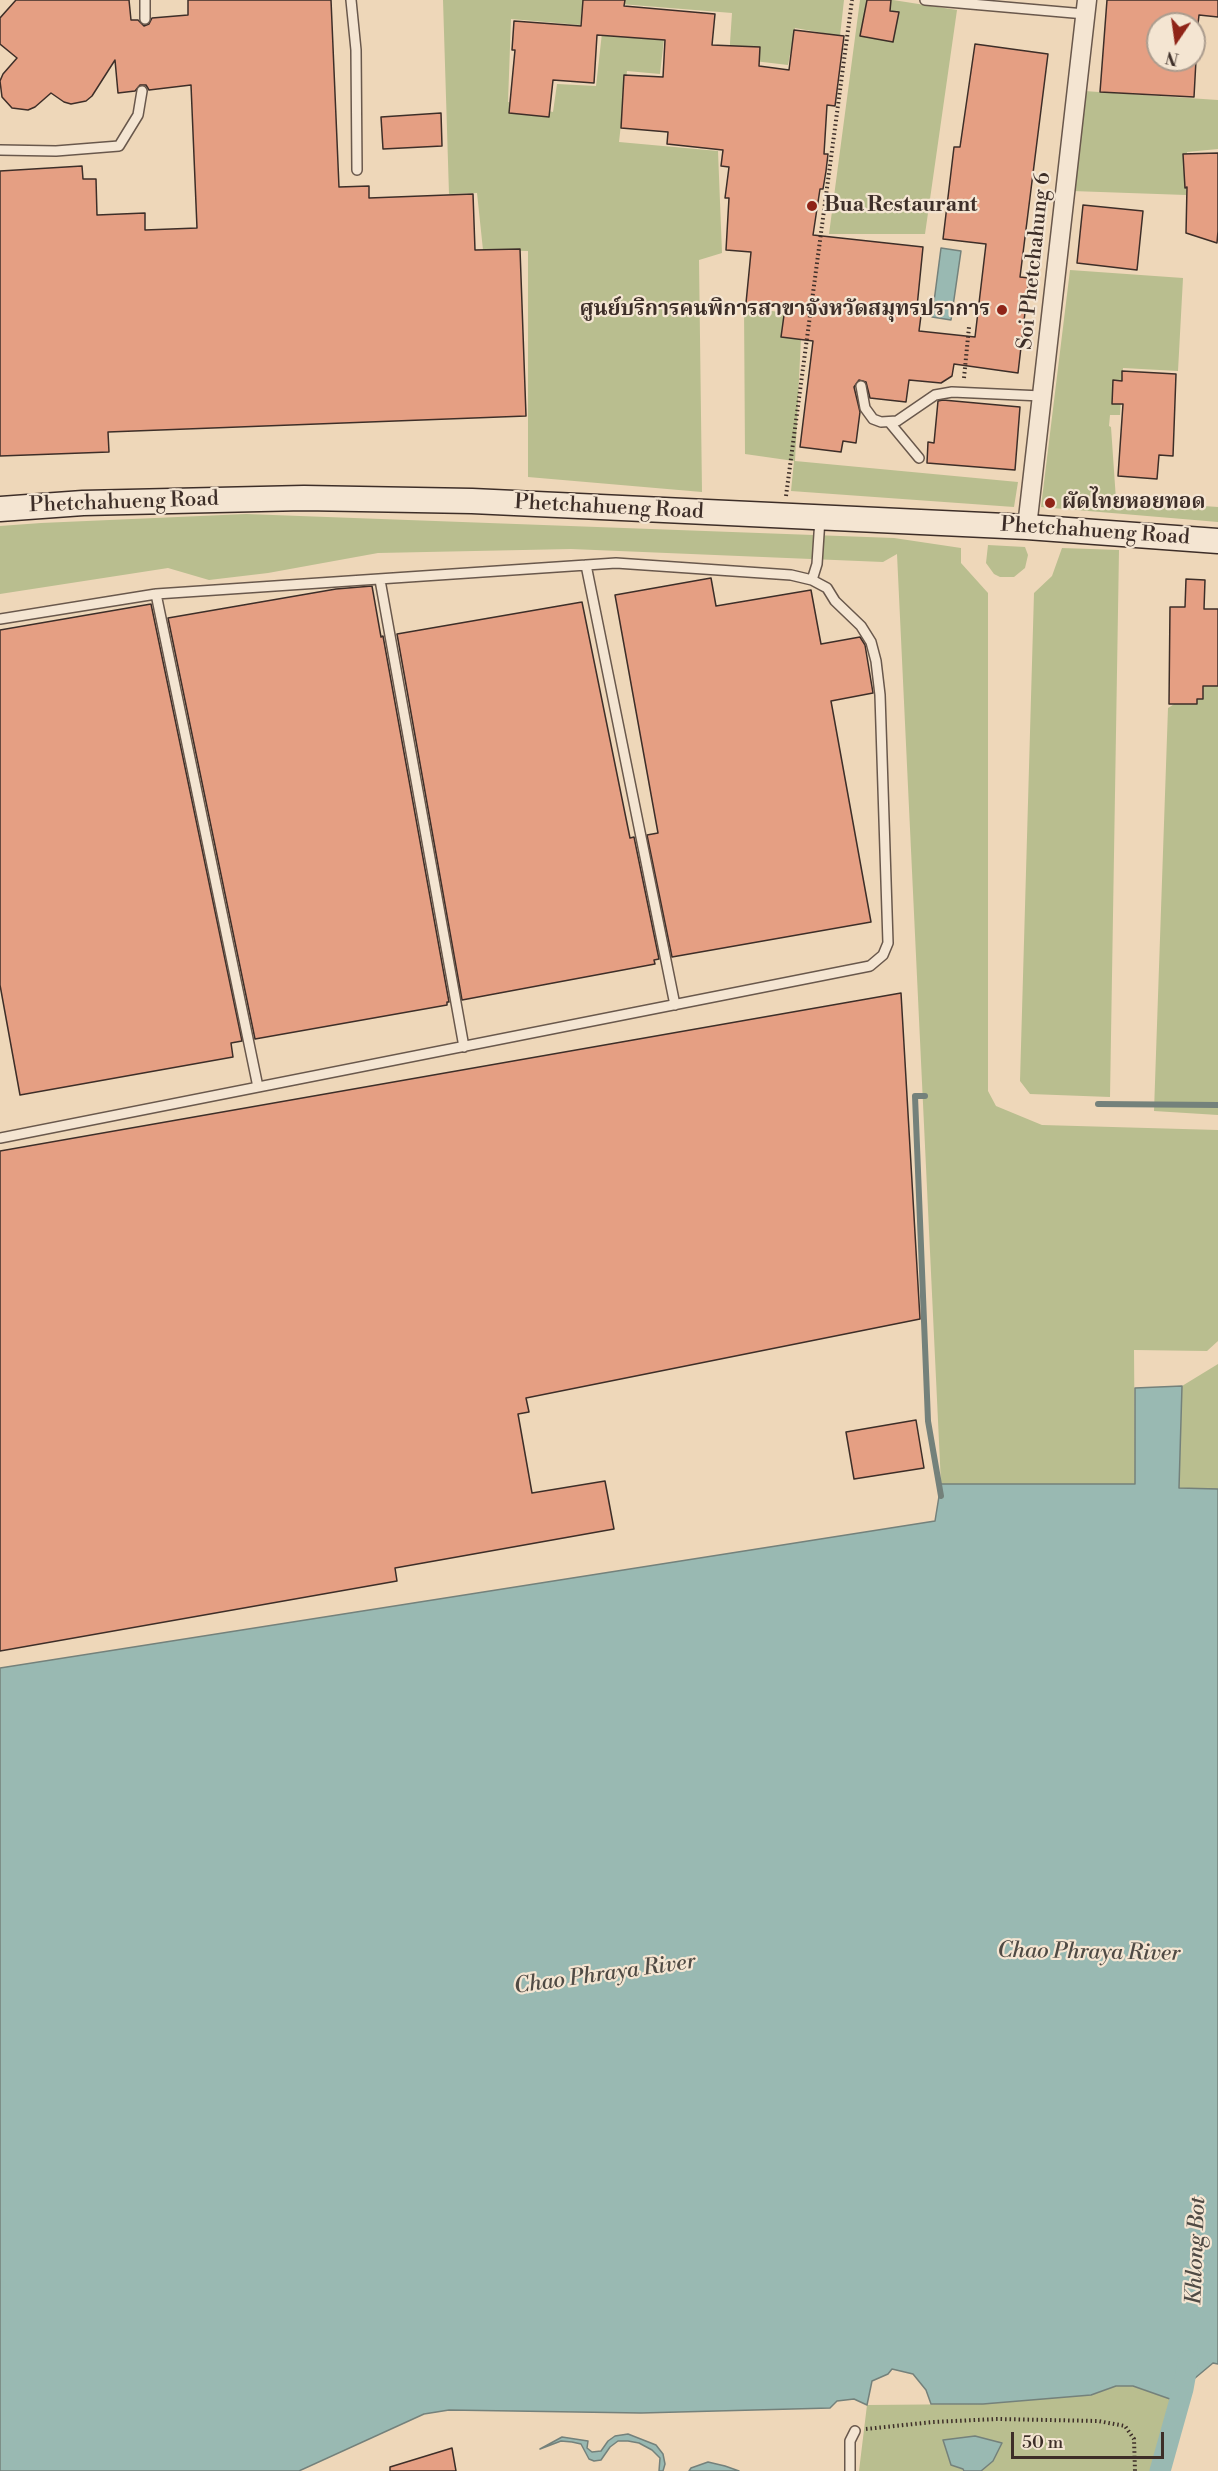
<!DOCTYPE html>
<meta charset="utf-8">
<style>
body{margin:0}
#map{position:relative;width:1218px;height:2471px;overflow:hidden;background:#eed7b9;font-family:"Libre Bodoni",serif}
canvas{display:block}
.north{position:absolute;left:1146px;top:12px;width:60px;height:60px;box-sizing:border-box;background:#f4e5d2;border:2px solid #ab9c8e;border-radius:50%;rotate:193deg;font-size:16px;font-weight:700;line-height:24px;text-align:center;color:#3d2e28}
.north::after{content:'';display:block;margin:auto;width:21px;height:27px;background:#8f2418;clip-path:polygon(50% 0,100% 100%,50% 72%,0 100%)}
.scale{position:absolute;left:1011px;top:2432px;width:153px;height:27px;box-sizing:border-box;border:3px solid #3d2e28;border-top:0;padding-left:8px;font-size:18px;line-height:21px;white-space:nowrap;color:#3d2e28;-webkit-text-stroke:4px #f4e5d2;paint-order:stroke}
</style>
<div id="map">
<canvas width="1218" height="2471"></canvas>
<div class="north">N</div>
<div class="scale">50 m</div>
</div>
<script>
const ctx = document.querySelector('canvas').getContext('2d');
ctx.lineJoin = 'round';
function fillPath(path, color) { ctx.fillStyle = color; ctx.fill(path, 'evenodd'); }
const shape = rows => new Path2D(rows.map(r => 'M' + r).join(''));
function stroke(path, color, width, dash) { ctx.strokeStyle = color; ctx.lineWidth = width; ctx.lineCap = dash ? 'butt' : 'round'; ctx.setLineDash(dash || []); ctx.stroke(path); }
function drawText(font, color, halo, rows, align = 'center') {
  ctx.font = font + ' "Libre Bodoni","Noto Serif Thai",serif'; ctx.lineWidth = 4.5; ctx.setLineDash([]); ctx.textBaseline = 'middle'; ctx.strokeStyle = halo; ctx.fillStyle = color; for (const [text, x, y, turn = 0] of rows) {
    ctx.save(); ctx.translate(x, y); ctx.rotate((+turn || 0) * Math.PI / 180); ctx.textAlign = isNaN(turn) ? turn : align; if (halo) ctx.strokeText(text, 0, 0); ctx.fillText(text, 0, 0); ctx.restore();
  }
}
fillPath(shape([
 [443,0,844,0,840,36,795,28,788,65,729,58,732,13,583,1,580,25,511,19,508,102,553,112,557,84,596,86,602,33,664,39,660,74,627,71,619,142,718,151,722,253,699,260,702,492,528,477,528,251,483,250,477,193,449,194],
 [860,0,893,0,957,10,925,234,829,234],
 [1084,91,1218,100,1218,149,1187,152,1186,195,1072,191],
 [1070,270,1183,278,1178,371,1123,368,1120,415,1110,415,1109,426,1111,427,1116,500,1218,507,1218,522,1041,507],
 [744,307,786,313,801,338,795,461,1018,482,1014,507,791,491,794,461,745,454],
 [246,514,894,538,961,548,961,563,988,593,988,1091,996,1106,1042,1125,1218,1130,1218,1341,1207,1351,1134,1350,1135,1484,941,1484,897,554,883,562,571,549,378,553,268,573,209,580,168,568,0,594,0,526,41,523],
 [988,545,1025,547,1028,555,1025,568,1014,577,1000,577,994,574,986,563],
 [1062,548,1119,550,1110,1097,1030,1094,1020,1081,1034,593,1052,576],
 [1211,681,1218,684,1218,1115,1154,1111,1168,708],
 [1218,1364,1218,1489,1179,1488,1182,1386],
 [1116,2386,1133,2386,1170,2399,1150,2471,859,2471,867,2405,983,2404,1091,2395]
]), '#b9be8f');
const water = shape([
 [941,248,961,251,951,320,932,317,941,248],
 [1182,1386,1179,1488,1218,1489,1218,2364,1213,2363,1170,2399,1133,2386,1116,2386,1091,2395,983,2404,931,2404,926,2390,913,2374,892,2369,888,2374,872,2381,867,2405,854,2399,837,2401,830,2408,641,2413,449,2410,424,2414,299,2471,0,2471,0,1668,935,1521,941,1484,1135,1484,1135,1388,1182,1386],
 [628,2434,656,2445,663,2454,665,2464,663,2471,659,2471,660,2458,652,2450,639,2443,628,2441,618,2441,610,2447,601,2460,594,2461,589,2459,581,2444,572,2442,561,2441,540,2449,562,2437,588,2441,587,2448,592,2452,601,2451,608,2441,615,2436,628,2434],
 [975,2436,1002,2443,993,2461,981,2471,964,2471,963,2469,951,2465,943,2440,975,2436],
 [708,2462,725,2466,739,2471,689,2471,691,2468,708,2462]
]);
fillPath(water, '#99b9b2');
stroke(water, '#74817b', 1.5);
stroke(shape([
 [925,1096,915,1096,928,1421,941,1496],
 [1098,1104,1218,1105]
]), '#74817b', 6);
stroke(shape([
 [1160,2471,1183,2389,1188,2361]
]), '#99b9b2', 21);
const building = shape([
 [16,0,129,0,131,20,138,20,144,26,149,24,152,18,188,15,188,0,331,0,339,187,369,186,369,198,473,194,475,250,520,249,526,416,108,432,109,452,0,456,0,171,82,166,83,179,96,179,97,215,145,213,145,230,197,228,191,85,149,90,146,85,140,85,135,91,118,93,115,60,92,96,86,101,71,104,64,102,51,93,35,107,28,110,12,108,2,97,0,81,3,74,17,58,0,44,0,18,16,0],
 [583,0,625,0,624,6,715,14,712,45,760,47,759,66,789,70,794,30,844,36,835,106,827,105,824,154,828,154,826,171,823,189,820,189,813,235,923,247,917,307,922,308,919,331,975,337,986,244,943,239,954,147,960,147,975,44,1048,54,1020,277,1029,278,1018,373,954,364,952,376,941,383,909,380,906,402,870,398,866,382,859,380,854,387,860,412,856,443,843,441,841,452,800,447,813,341,781,337,785,308,746,303,751,252,726,250,729,198,725,198,729,167,721,166,723,150,667,144,668,132,621,128,624,75,663,77,665,40,597,35,594,83,553,80,549,117,509,113,515,50,512,50,514,21,581,26,583,0],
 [867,0,891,0,890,11,899,12,893,42,860,36,867,0],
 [1107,0,1218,0,1218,17,1199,15,1198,24,1158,24,1158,60,1196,60,1194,97,1100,92,1107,0],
 [441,113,442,146,383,149,381,117,441,113],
 [1218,153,1218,231,1217,243,1186,233,1187,187,1185,188,1183,154,1218,153],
 [1083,205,1143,211,1137,270,1077,263,1083,205],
 [1122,371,1176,374,1173,456,1159,455,1157,479,1118,476,1123,404,1112,404,1113,380,1122,381,1122,371],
 [943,400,1020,407,1015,470,927,463,928,442,934,443,938,401,943,400],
 [711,578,716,606,811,590,821,644,860,637,865,645,873,693,831,701,871,922,672,957,647,835,658,833,615,595,711,578],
 [1186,579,1205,580,1204,609,1218,609,1218,686,1203,686,1203,699,1197,699,1197,704,1169,704,1170,607,1185,607,1186,579],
 [372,586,381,637,383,636,449,1002,447,1002,447,1005,255,1039,168,618,336,589,372,586],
 [582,602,630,838,634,837,659,959,654,960,655,964,462,1000,397,634,582,602],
 [151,604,242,1041,231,1043,233,1057,20,1095,0,985,0,630,151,604],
 [901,993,920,1319,526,1398,529,1412,518,1414,532,1493,605,1481,614,1529,395,1568,397,1581,0,1651,0,1151,901,993],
 [916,1420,924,1468,854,1479,846,1432,916,1420],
 [452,2448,456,2471,390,2471,390,2467,452,2448]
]);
fillPath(building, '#e59f83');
stroke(building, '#3d2e28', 1.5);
const service = shape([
 [351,0,356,50,357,170],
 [925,0,1085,14],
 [145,19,145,0],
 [0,150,56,151,119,146,138,115,142,91],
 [861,386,865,408,873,419,881,422,897,421,935,395,952,392,1042,396],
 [890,423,919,458],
 [586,565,675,1005],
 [380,580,464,1047],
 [812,580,817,564,820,519],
 [156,594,258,1087],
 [0,619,156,594,616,563,791,575,812,580,827,588,835,601,861,626,871,642,876,661,880,695,888,943,883,955,870,966,0,1138],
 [850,2471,850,2441,855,2431]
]);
const minor = shape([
 [1027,527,1087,0]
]);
const secondary = shape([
 [0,509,83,503,304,498,472,501,1027,527,1218,541]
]);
stroke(service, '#69584c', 12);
stroke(minor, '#69584c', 21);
stroke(secondary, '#3d2e28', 27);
stroke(shape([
 [964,378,969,327],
 [786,496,852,0],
 [866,2429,933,2422,997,2419,1098,2421,1125,2426,1134,2439,1135,2471]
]), '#3d2e28', 4, [1.5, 3]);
stroke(service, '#f4e5d2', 9);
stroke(minor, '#f4e5d2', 18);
stroke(secondary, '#f4e5d2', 24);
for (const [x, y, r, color] of [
 [812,206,6,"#8f2418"],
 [1002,310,6,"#8f2418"],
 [1050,503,6,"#8f2418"]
]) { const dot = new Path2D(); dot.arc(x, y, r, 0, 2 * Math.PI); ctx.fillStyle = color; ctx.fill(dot); stroke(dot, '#f4e5d2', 2); }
drawText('bold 21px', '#3d2e28', '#f4e5d2', [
 ["Bua Restaurant",824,206],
 ["ศูนย์บริการคนพิการสาขาจังหวัดสมุทรปราการ",990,310,"right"],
 ["ผัดไทยหอยทอด",1062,503]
], 'left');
drawText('21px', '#3d2e28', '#f4e5d2', [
 ["Soi Phetchahung 6",1035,261,-84],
 ["Phetchahueng Road",124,503,-2],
 ["Phetchahueng Road",609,508,3],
 ["Phetchahueng Road",1095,532,4]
]);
drawText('italic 22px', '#4f4a44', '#f4e5d2', [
 ["Chao Phraya River",1089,1953,1],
 ["Chao Phraya River",605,1975,-8],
 ["Khlong Bot",1197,2251,-88]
]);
</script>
